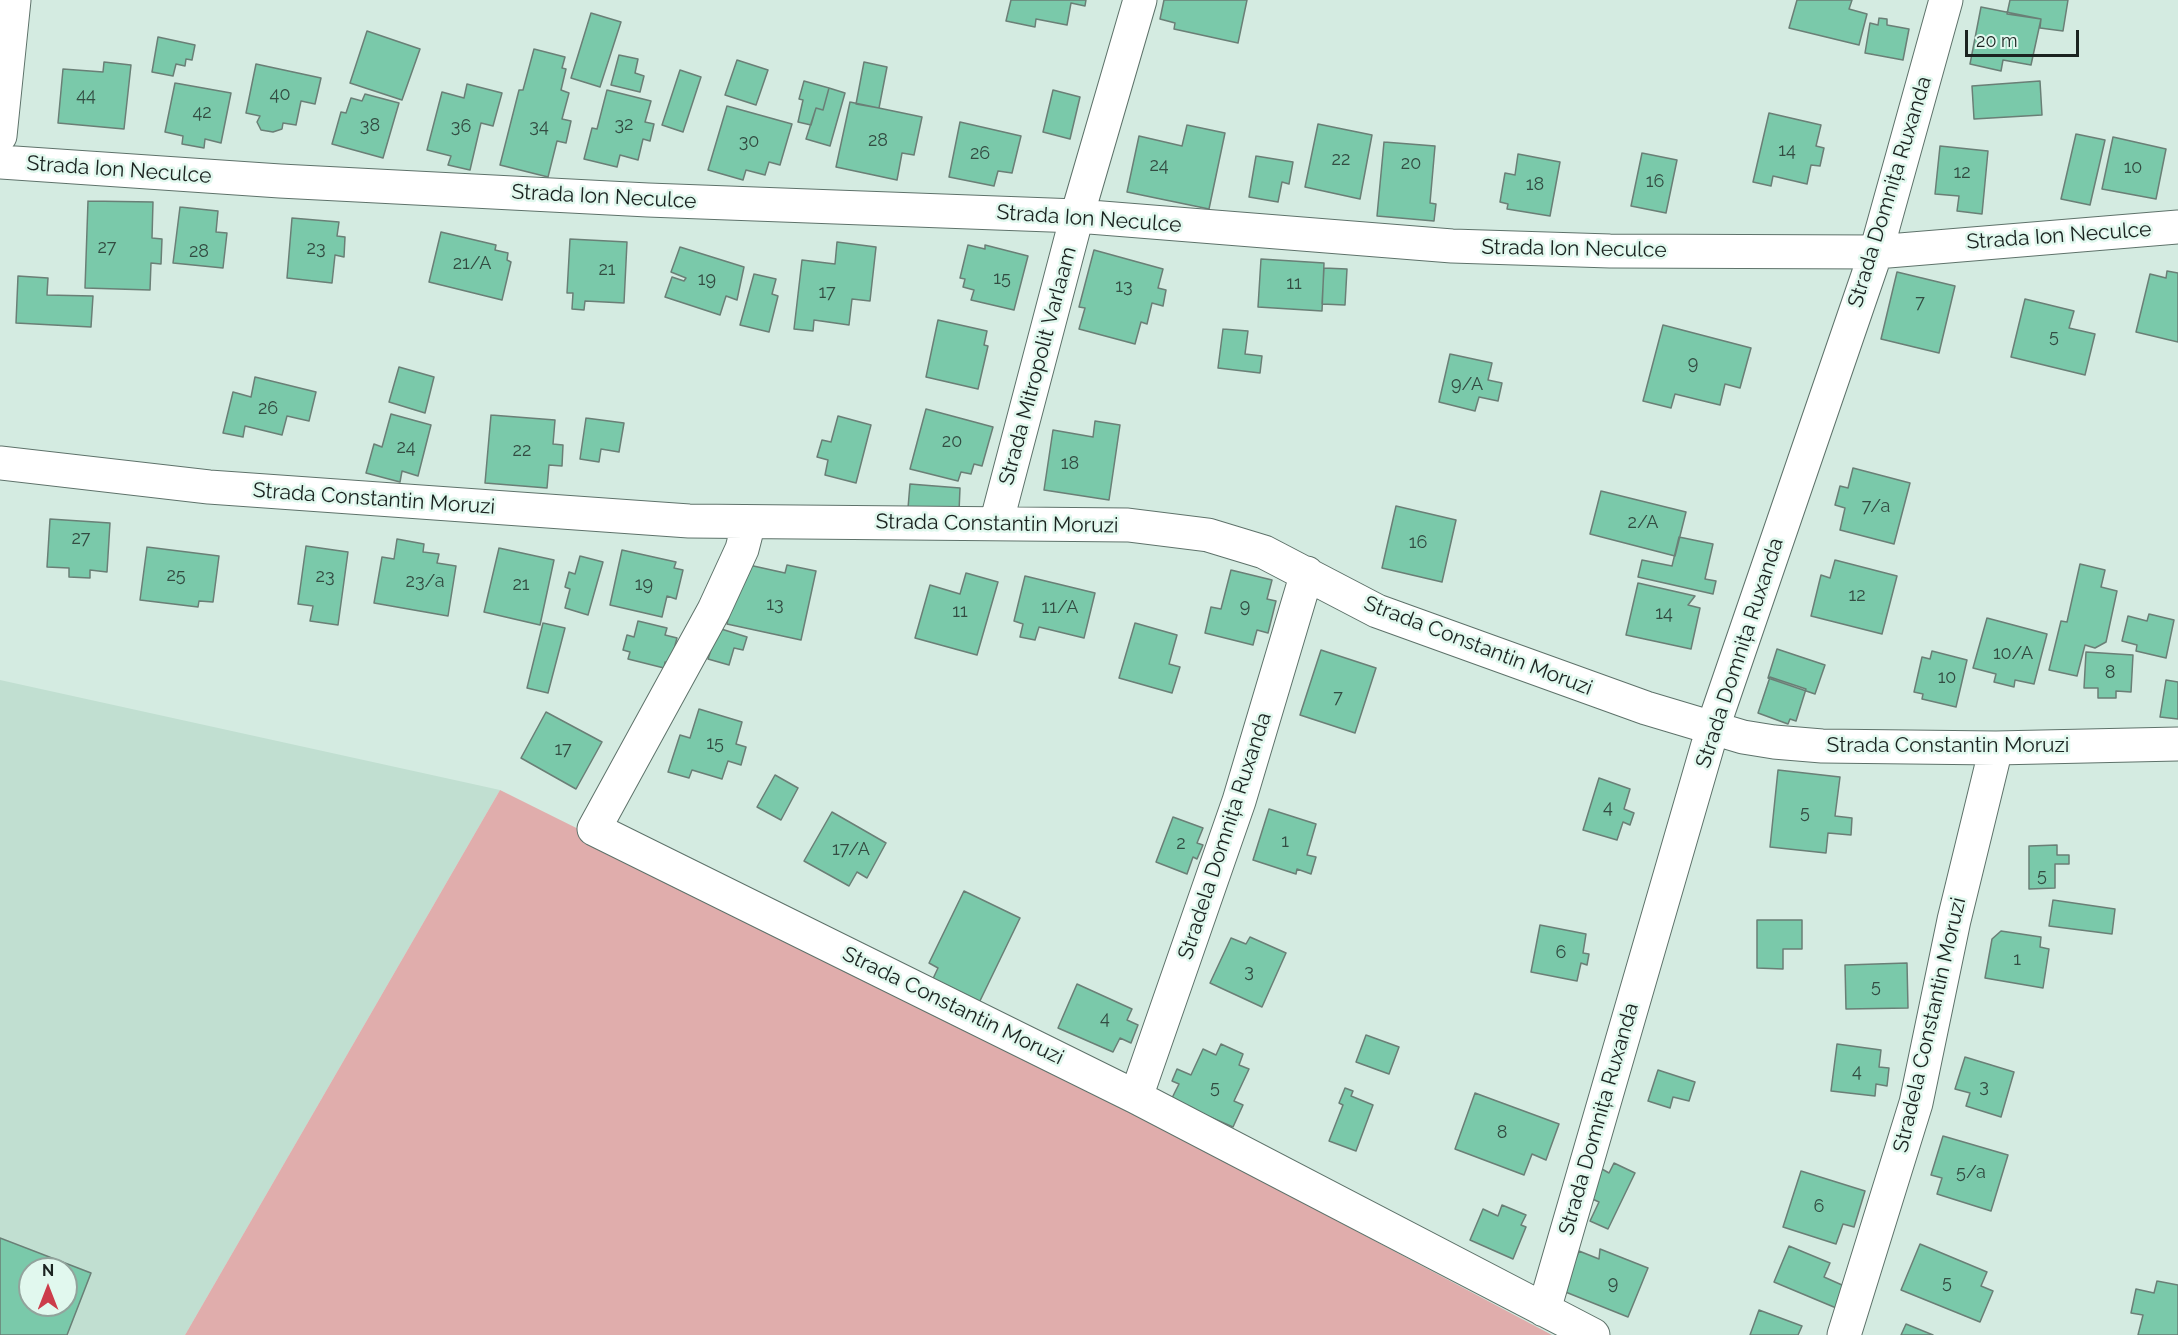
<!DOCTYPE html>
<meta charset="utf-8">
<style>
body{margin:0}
#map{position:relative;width:2178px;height:1335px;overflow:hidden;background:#d4ebe1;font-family:Raleway,sans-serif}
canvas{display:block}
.north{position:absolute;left:18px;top:1257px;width:60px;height:60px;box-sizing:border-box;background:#e1f8ee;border:2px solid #92a39c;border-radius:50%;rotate:0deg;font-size:16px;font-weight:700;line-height:24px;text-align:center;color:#1b2320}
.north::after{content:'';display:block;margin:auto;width:21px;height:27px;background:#cc3c4a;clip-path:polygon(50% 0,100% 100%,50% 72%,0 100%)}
.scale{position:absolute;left:1965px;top:30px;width:114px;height:27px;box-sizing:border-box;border:3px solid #1b2320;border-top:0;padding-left:8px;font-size:18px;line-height:21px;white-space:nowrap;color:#1b2320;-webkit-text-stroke:4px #e1f8ee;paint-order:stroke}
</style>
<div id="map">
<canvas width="2178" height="1335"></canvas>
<div class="north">N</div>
<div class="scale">20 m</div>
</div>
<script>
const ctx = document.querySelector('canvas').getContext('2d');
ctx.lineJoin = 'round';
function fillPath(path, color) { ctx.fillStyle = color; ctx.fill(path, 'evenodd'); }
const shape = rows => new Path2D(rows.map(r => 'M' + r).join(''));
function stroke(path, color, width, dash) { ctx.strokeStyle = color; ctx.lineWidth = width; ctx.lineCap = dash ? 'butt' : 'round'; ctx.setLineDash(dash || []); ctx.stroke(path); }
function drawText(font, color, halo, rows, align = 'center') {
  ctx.font = font + ' Raleway,sans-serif'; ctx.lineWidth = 5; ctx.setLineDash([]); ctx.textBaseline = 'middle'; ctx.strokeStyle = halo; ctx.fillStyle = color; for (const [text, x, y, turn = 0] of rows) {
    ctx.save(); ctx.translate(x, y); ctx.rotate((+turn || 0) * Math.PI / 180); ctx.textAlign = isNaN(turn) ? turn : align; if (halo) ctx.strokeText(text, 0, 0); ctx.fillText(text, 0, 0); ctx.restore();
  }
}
fillPath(shape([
 [0,680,500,790,185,1335,0,1335],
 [30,1269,66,1269,66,1305,30,1305]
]), '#c1dfd1');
fillPath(shape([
 [500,790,920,999,1552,1335,185,1335]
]), '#e0adac');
const building = shape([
 [1011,0,1086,0,1085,6,1071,3,1067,25,1036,19,1035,27,1006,21,1011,0],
 [1164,0,1247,0,1238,43,1174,29,1175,23,1160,19,1164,0],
 [1797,0,1852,0,1849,9,1867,14,1859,45,1789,28,1797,0],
 [2010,0,2068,0,2063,31,2040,28,2041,19,2007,14,2010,0],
 [1981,7,2041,19,2031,65,2003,60,2001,71,1970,64,1981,7],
 [591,13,621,22,600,87,571,78,591,13],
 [1879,18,1887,19,1887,25,1909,29,1903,60,1865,53,1870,23,1878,25,1879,18],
 [367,31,420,49,402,100,350,83,367,31],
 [158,37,195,45,192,60,186,59,185,66,176,64,173,76,152,72,158,37],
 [534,49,565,57,562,68,566,69,561,90,569,93,562,119,571,121,566,143,557,141,548,177,500,165,519,90,523,90,534,49],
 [619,55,638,59,635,73,644,76,640,92,611,85,619,55],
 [737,60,768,70,756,105,725,95,737,60],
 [104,62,131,65,124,129,58,123,63,69,103,72,104,62],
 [864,62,887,67,879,108,856,104,864,62],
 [256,64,321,78,315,104,301,101,296,125,283,123,282,129,273,132,261,130,257,122,260,116,246,113,256,64],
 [680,70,701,77,683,132,662,125,680,70],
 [804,81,829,88,823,110,816,108,811,125,798,122,803,100,799,99,804,81],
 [2040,81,2042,115,1974,119,1972,86,2040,81],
 [175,83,231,93,221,143,205,139,204,148,182,144,183,136,165,132,175,83],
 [467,84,502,93,493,126,481,123,470,170,448,165,451,156,427,150,442,92,464,98,467,84],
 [829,88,845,93,830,146,806,139,816,108,823,110,829,88],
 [607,90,651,101,645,122,654,124,650,141,643,139,638,160,620,155,617,167,584,159,592,128,597,129,607,90],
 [1053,90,1080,97,1070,139,1043,132,1053,90],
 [365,94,399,103,383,158,332,144,341,112,346,113,351,98,362,101,365,94],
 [850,102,922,117,914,155,902,153,897,180,836,167,850,102],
 [727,106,792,124,780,165,769,162,765,175,746,170,743,180,708,170,727,106],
 [1769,113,1821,125,1816,146,1824,148,1820,166,1811,165,1807,184,1773,176,1771,186,1753,182,1769,113],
 [960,122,1021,136,1012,173,998,171,994,186,949,177,960,122],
 [1318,124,1372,135,1360,199,1305,187,1318,124],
 [1187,125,1225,133,1209,209,1127,192,1139,136,1182,146,1187,125],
 [2076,134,2105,140,2090,205,2061,199,2076,134],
 [2113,137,2166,149,2156,199,2102,189,2113,137],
 [1384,142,1435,146,1430,203,1436,204,1434,221,1377,216,1384,142],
 [1940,146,1988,151,1982,214,1957,211,1959,196,1935,194,1940,146],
 [1642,153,1677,160,1666,213,1631,206,1642,153],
 [1518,154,1560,162,1550,216,1507,209,1508,204,1500,202,1505,173,1515,175,1518,154],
 [1256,156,1293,162,1289,184,1282,182,1278,202,1249,197,1256,156],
 [88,201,153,202,152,238,162,239,161,264,151,263,150,290,85,288,88,201],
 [180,207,218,211,216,232,227,233,223,268,173,263,180,207],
 [292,218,339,222,337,236,345,237,344,257,335,255,332,283,287,278,292,218],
 [441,232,496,245,495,250,508,253,507,260,511,262,502,300,429,282,441,232],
 [570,239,627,242,624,303,585,301,584,310,572,309,573,293,567,293,570,239],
 [837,242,876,247,870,301,852,299,849,325,814,320,813,331,794,329,802,260,835,264,837,242],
 [968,245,985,249,985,245,1028,256,1014,310,971,300,974,290,963,287,965,279,960,278,968,245],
 [680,247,744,267,737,300,726,296,720,315,665,297,672,277,684,281,686,278,671,272,680,247],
 [1094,250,1163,269,1158,288,1166,290,1163,306,1152,303,1147,324,1141,322,1135,344,1079,329,1085,308,1079,307,1094,250],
 [1261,259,1324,263,1322,311,1258,307,1261,259],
 [1324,268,1347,269,1345,305,1322,304,1324,268],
 [2167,271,2178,273,2178,342,2136,332,2150,274,2166,278,2167,271],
 [1897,272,1955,286,1939,353,1881,339,1897,272],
 [754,274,776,279,772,294,778,296,769,332,740,325,754,274],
 [18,276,48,278,47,295,93,296,91,327,16,323,18,276],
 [2025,299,2074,311,2069,328,2095,334,2085,375,2011,357,2025,299],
 [938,320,987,331,984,345,988,346,978,389,926,377,938,320],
 [1663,325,1751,348,1740,388,1725,384,1720,405,1675,394,1671,408,1643,401,1663,325],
 [1223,329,1248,331,1245,354,1262,356,1260,373,1218,368,1223,329],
 [1450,354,1492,363,1488,380,1502,383,1498,401,1479,397,1475,411,1439,402,1450,354],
 [399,367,434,377,425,413,389,402,399,367],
 [255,377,316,392,309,421,287,416,282,435,245,426,243,437,223,433,233,392,251,397,255,377],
 [926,409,993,427,982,466,974,464,971,474,961,472,958,481,910,469,926,409],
 [391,414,431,425,418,476,402,471,400,482,366,473,374,444,382,447,391,414],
 [491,415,555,420,553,444,563,445,562,466,549,465,547,488,485,483,491,415],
 [838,416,871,425,856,483,825,475,828,460,817,457,822,440,831,442,838,416],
 [586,418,624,423,619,452,601,449,599,462,580,459,586,418],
 [1095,421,1120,425,1109,500,1044,490,1053,430,1093,437,1095,421],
 [1853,468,1910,483,1894,544,1840,530,1845,508,1835,505,1840,486,1848,488,1853,468],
 [910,484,960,488,959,512,908,508,910,484],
 [1601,491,1686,512,1675,556,1590,534,1601,491],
 [1396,506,1456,520,1442,582,1382,568,1396,506],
 [50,519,110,523,107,572,90,570,90,578,69,577,69,568,47,567,50,519],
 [1679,537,1713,544,1705,579,1716,581,1713,594,1638,577,1642,560,1672,566,1679,537],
 [397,539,424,544,423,552,439,554,437,563,456,566,448,616,374,603,382,557,394,559,397,539],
 [306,546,348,552,338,625,310,621,313,606,298,604,306,546],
 [147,547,219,556,213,602,199,601,198,607,140,600,147,547],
 [499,548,554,560,540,625,484,612,499,548],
 [622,550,676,562,674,568,683,570,676,599,667,596,662,617,610,605,622,550],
 [580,556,603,562,588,615,565,608,570,589,565,587,569,572,575,574,580,556],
 [1835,560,1897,576,1882,634,1811,616,1821,575,1830,578,1835,560],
 [740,563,785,573,787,565,816,571,801,640,727,624,740,563],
 [2080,564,2105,570,2101,587,2117,591,2106,642,2095,648,2085,645,2077,676,2049,670,2061,621,2067,622,2080,564],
 [1231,570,1272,580,1267,599,1276,601,1268,633,1257,630,1253,645,1205,633,1211,607,1221,609,1231,570],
 [966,573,998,582,977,655,915,638,930,585,960,594,966,573],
 [1025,576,1095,593,1084,638,1039,627,1035,640,1020,637,1023,624,1014,621,1025,576],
 [1638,583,1695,596,1688,605,1700,608,1691,649,1626,635,1638,583],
 [2149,614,2174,620,2166,658,2136,651,2137,645,2122,641,2128,616,2147,621,2149,614],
 [1987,618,2047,634,2034,684,2015,680,2014,687,1994,682,1996,674,1973,668,1987,618],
 [638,621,667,628,665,635,677,638,670,664,665,662,664,668,628,659,630,652,623,650,627,635,634,637,638,621],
 [543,623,565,628,548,693,527,688,543,623],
 [1135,623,1177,635,1169,664,1180,667,1172,693,1119,678,1135,623],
 [718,628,747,637,743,650,734,648,729,665,708,659,718,628],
 [1777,649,1825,665,1815,694,1768,678,1777,649],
 [1321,650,1376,668,1355,733,1300,715,1321,650],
 [1932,651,1967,660,1956,707,1922,699,1923,694,1914,692,1922,657,1930,659,1932,651],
 [2086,652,2133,655,2131,692,2116,691,2116,698,2098,698,2098,688,2084,688,2086,652],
 [1770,677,1806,689,1796,721,1790,719,1788,724,1758,713,1770,677],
 [2166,680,2178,682,2178,719,2160,717,2166,680],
 [699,709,742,722,736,744,746,747,741,765,728,761,722,779,692,770,689,778,668,772,680,735,690,738,699,709],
 [546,712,602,742,576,789,521,758,546,712],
 [1778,770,1840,777,1835,816,1852,818,1851,835,1828,833,1826,853,1770,847,1778,770],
 [775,775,798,788,781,820,757,807,775,775],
 [1599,778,1630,789,1624,809,1634,813,1630,825,1623,822,1617,840,1583,830,1599,778],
 [1269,809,1316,824,1307,855,1316,857,1311,874,1297,869,1296,874,1253,860,1269,809],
 [832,812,886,843,867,878,857,872,849,886,804,861,832,812],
 [1173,817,1203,828,1197,843,1203,845,1197,859,1193,857,1187,874,1156,862,1173,817],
 [2057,845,2057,855,2069,855,2069,864,2055,864,2055,888,2029,889,2029,846,2057,845],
 [964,891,1020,918,977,1007,930,985,938,968,929,963,964,891],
 [2053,900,2115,909,2112,934,2049,926,2053,900],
 [1757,920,1802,920,1802,949,1783,949,1783,969,1757,968,1757,920],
 [1540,925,1586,934,1583,953,1589,954,1587,965,1581,963,1577,981,1531,972,1540,925],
 [2001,931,2041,937,2040,947,2049,949,2043,988,1985,978,1992,939,2001,931],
 [1250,937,1286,953,1262,1007,1210,983,1231,938,1246,944,1250,937],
 [1907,963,1908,1008,1846,1009,1845,965,1907,963],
 [1077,984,1132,1009,1127,1020,1138,1025,1131,1043,1120,1038,1113,1052,1058,1028,1077,984],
 [1366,1035,1399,1047,1389,1074,1356,1062,1366,1035],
 [1221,1044,1243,1054,1239,1065,1249,1069,1234,1101,1243,1105,1233,1127,1171,1100,1179,1084,1172,1081,1177,1069,1191,1075,1203,1049,1216,1055,1221,1044],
 [1837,1044,1881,1050,1879,1067,1889,1068,1887,1086,1876,1084,1875,1096,1831,1091,1837,1044],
 [1965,1057,2014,1072,2001,1117,1966,1106,1970,1093,1955,1089,1965,1057],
 [1658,1070,1695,1082,1689,1101,1673,1097,1670,1108,1648,1101,1658,1070],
 [1345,1088,1353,1091,1351,1096,1373,1105,1356,1151,1329,1141,1343,1105,1339,1103,1345,1088],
 [1475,1093,1559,1124,1546,1160,1532,1154,1524,1175,1455,1149,1475,1093],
 [1943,1136,2008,1155,1991,1211,1937,1194,1942,1178,1931,1175,1943,1136],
 [1614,1163,1635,1173,1608,1229,1590,1221,1599,1202,1588,1197,1602,1169,1609,1173,1614,1163],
 [1801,1171,1865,1191,1854,1227,1843,1224,1836,1244,1783,1227,1801,1171],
 [1502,1205,1526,1215,1521,1225,1526,1227,1513,1259,1470,1240,1483,1209,1498,1216,1502,1205],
 [0,1238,91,1273,67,1335,0,1335,0,1238],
 [30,1269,66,1269,66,1305,30,1305,30,1269],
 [1920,1244,1987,1272,1981,1286,1993,1291,1980,1322,1901,1290,1920,1244],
 [1789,1246,1830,1263,1824,1277,1851,1289,1841,1310,1774,1282,1789,1246],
 [1600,1249,1648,1268,1628,1317,1563,1291,1579,1251,1599,1259,1600,1249],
 [2157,1281,2178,1285,2178,1335,2138,1335,2143,1315,2131,1313,2136,1289,2154,1293,2157,1281],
 [1759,1310,1802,1326,1798,1335,1750,1335,1759,1310],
 [1906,1324,1933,1335,1901,1335,1906,1324]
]);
fillPath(building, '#7ac9aa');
stroke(building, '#6a7f76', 1.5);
const minor = shape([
 [0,136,14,0],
 [0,162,280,181,648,200,1077,216,1452,246,1610,251,1876,252,2178,227],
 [0,463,209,487,689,521,1128,525,1208,535,1264,552,1377,611,1646,708,1743,737,1774,742,1822,746,1996,748,2178,744],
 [749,522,742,549,714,610,594,829,1136,1097,1593,1335],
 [996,524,1077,216,1140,0],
 [1136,1097,1239,801,1307,573],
 [1544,1310,1713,727,1876,252,1946,0],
 [1844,1335,1916,1103,1954,920,1996,748]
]);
stroke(minor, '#5e726a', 35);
stroke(minor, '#fff', 33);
drawText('18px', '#334c42', null, [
 ["40",280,95],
 ["44",86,96],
 ["42",202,113],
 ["32",624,125],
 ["38",370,126],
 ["36",461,127],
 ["34",539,127],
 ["28",878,141],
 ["30",749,142],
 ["14",1787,151],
 ["26",980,154],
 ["22",1341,160],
 ["20",1411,164],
 ["24",1159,166],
 ["10",2133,168],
 ["12",1962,173],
 ["16",1655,182],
 ["18",1535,185],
 ["27",107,248],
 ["23",316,249],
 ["28",199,252],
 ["21/A",472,264],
 ["21",607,270],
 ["15",1002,279],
 ["19",707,280],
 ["11",1294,284],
 ["13",1124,287],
 ["17",827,293],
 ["7",1920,303],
 ["5",2054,337],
 ["9",1693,364],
 ["9/A",1467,385],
 ["26",268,409],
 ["20",952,442],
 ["24",406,448],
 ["22",522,451],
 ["18",1070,464],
 ["7/a",1876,507],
 ["2/A",1643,523],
 ["27",81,539],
 ["16",1418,543],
 ["25",176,576],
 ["23",325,577],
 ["23/a",425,582],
 ["21",521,585],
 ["19",644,585],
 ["12",1857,596],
 ["13",775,605],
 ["9",1245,607],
 ["11/A",1060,608],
 ["11",960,612],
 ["14",1664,614],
 ["10/A",2013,654],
 ["8",2110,673],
 ["10",1947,678],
 ["7",1338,698],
 ["15",715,744],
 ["17",563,750],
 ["4",1608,808],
 ["5",1805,813],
 ["1",1285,842],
 ["2",1181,844],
 ["17/A",851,850],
 ["5",2042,876],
 ["6",1561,953],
 ["1",2017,960],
 ["3",1249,972],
 ["5",1876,987],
 ["4",1105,1019],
 ["4",1857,1072],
 ["3",1984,1087],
 ["5",1215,1088],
 ["8",1502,1133],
 ["5/a",1971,1173],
 ["6",1819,1207],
 ["5",1947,1283],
 ["9",1613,1284]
]);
drawText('21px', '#1b2320', '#e1f8ee', [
 ["Strada Ion Neculce",119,170,4],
 ["Strada Domnița Ruxanda",1890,192,-73],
 ["Strada Ion Neculce",604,197,3],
 ["Strada Ion Neculce",1089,219,4],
 ["Strada Ion Neculce",2059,236,-4],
 ["Strada Ion Neculce",1574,249,1],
 ["Strada Mitropolit Varlaam",1038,366,-75],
 ["Strada Constantin Moruzi",374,499,4],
 ["Strada Constantin Moruzi",997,524,1],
 ["Strada Constantin Moruzi",1478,646,21],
 ["Strada Domnița Ruxanda",1740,653,-72],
 ["Strada Constantin Moruzi",1948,746],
 ["Stradela Domnița Ruxanda",1225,836,-72],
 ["Strada Constantin Moruzi",953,1006,26],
 ["Stradela Constantin Moruzi",1930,1025,-77],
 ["Strada Domnița Ruxanda",1599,1119,-74]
]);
</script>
